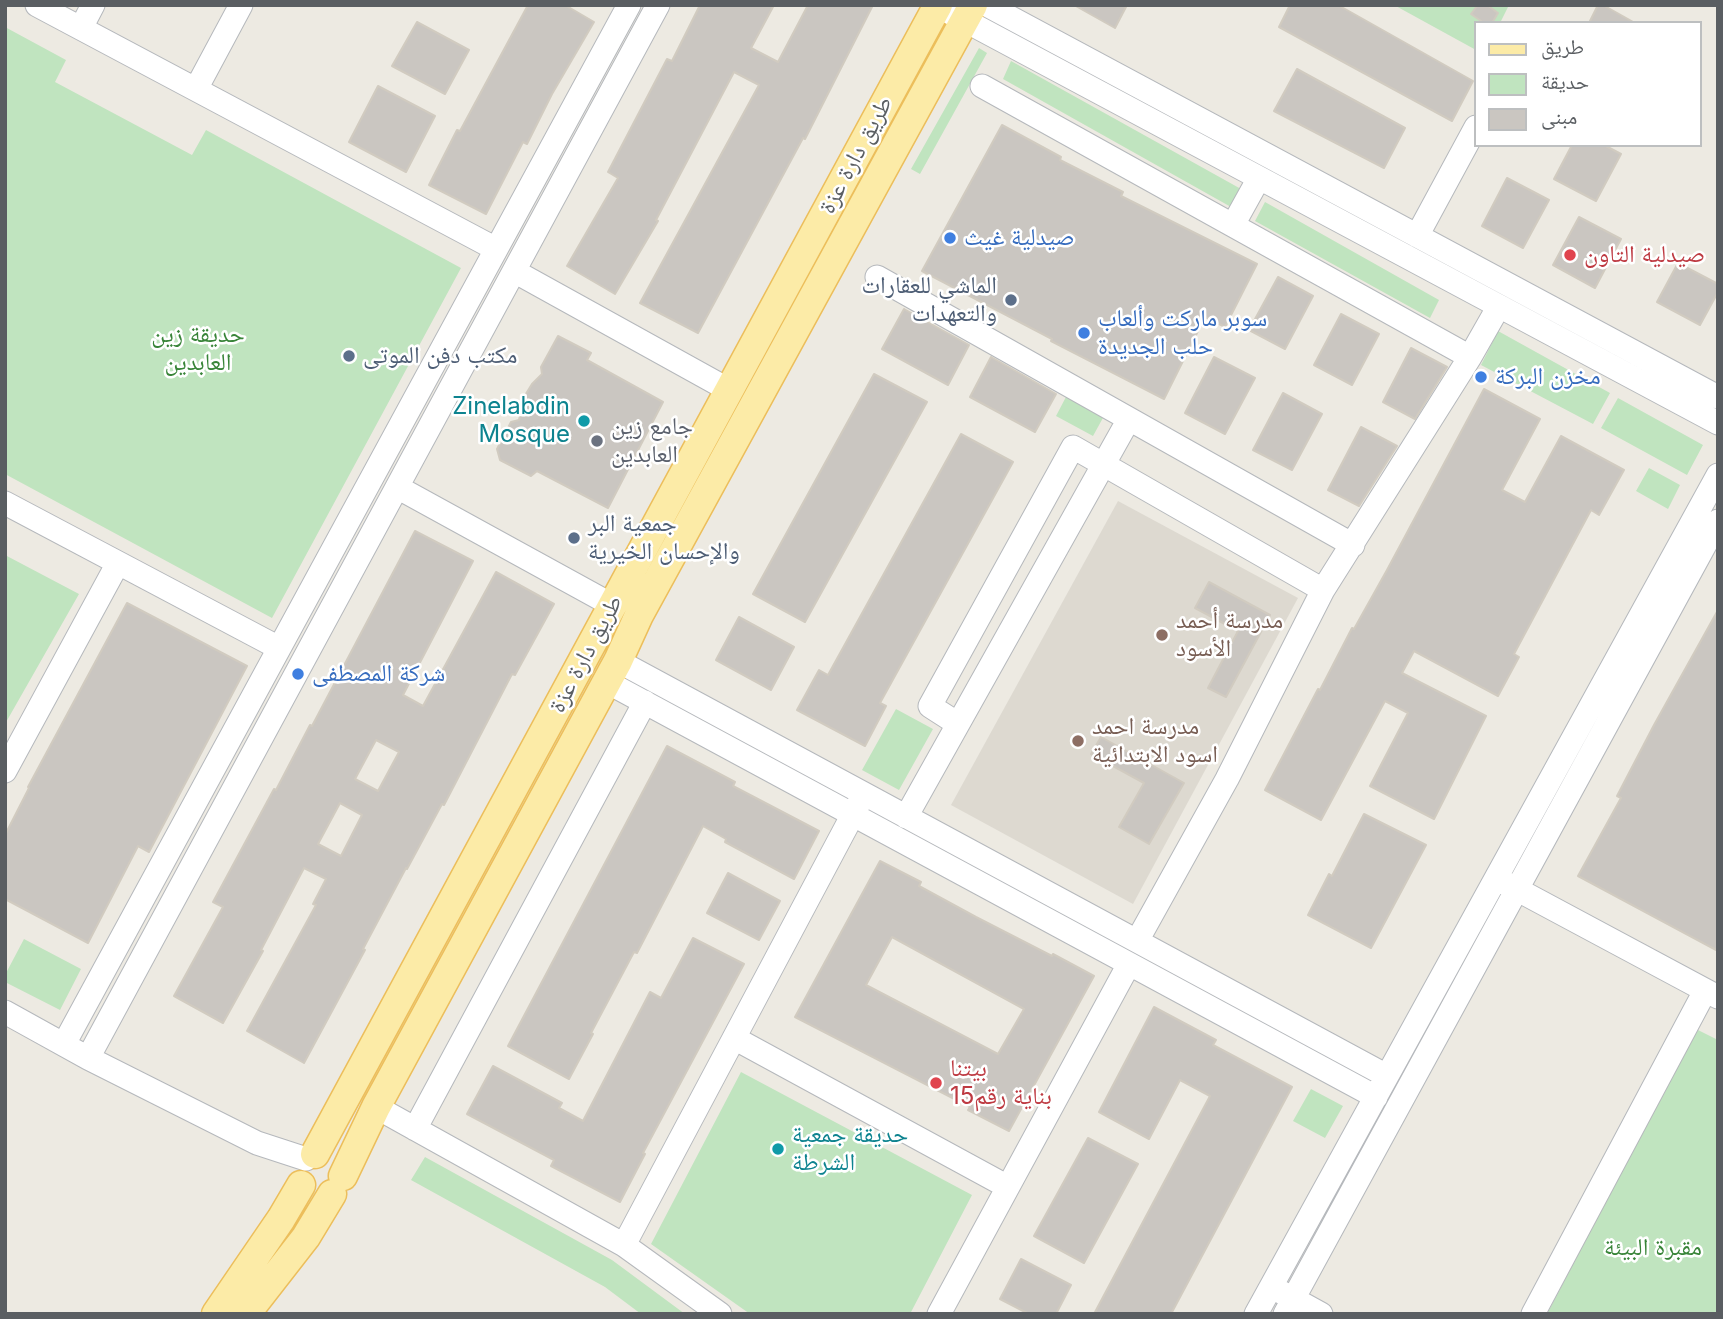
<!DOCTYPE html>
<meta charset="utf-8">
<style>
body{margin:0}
#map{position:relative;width:1723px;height:1319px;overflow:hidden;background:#edeae2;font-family:Inter,"Noto Naskh Arabic",sans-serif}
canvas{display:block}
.frame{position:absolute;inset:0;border:7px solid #5a5e62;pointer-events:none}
.legend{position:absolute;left:1474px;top:21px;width:228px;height:126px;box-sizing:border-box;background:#fff;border:2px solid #bdbfc0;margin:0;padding:9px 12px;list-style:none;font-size:21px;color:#5a5e62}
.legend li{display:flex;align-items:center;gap:14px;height:35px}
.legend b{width:35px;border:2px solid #bdbfc0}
</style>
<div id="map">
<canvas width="1723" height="1319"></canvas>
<div class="frame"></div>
<ul class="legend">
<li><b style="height:9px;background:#fceba7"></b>طريق</li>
<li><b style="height:19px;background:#c0e4bf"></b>حديقة</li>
<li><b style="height:19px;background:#cac6c1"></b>مبنى</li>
</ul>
</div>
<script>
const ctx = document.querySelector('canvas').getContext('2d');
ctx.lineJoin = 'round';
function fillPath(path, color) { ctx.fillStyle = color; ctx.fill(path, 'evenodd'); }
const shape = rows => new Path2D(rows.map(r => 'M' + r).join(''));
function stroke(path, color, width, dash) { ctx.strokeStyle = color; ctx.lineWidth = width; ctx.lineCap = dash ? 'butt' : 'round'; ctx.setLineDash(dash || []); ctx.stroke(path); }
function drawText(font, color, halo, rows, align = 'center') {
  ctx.font = font + ' Inter,"Noto Naskh Arabic",sans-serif'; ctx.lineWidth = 5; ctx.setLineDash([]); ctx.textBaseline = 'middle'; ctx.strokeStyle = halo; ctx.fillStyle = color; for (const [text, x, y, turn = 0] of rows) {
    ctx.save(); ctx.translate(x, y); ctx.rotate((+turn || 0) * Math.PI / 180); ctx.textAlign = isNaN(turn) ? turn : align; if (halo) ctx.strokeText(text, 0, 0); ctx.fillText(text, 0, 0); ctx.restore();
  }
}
fillPath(shape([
 [1118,501,1298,598,1133,904,951,805]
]), '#ddd9d0');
fillPath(shape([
 [1394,5,1509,5,1500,23,1476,23,1476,50],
 [5,27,66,60,55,82,192,155,206,130,461,268,272,618,5,474],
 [979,48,987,53,920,174,911,169],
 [1011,61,1241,189,1231,207,1003,79],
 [1265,202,1439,300,1430,318,1255,221],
 [1498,331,1610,393,1593,424,1481,365],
 [1067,395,1104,416,1093,436,1056,416],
 [1618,398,1703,445,1687,475,1601,428],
 [1649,468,1680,485,1668,509,1636,491],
 [5,555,79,594,5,724],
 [896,709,933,729,899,790,862,770],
 [24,939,81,969,60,1010,5,982,5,975],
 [1696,1029,1718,1040,1718,1314,1547,1314],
 [741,1072,972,1195,910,1314,750,1314,651,1244],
 [1311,1089,1343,1106,1325,1138,1293,1121],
 [425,1157,612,1260,685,1314,641,1314,605,1287,411,1180]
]), '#c0e4bf');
const building = shape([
 [528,5,565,5,594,22,552,94,527,144,523,142,486,214,429,185,457,130,460,131,528,5],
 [700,5,774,5,751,48,778,62,808,5,873,5,805,139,803,138,698,333,640,303,759,85,734,72,656,220,658,221,615,294,567,266,618,178,608,172,667,59,672,61,700,5],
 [1074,5,1127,5,1115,28,1074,5],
 [1290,5,1338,5,1473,81,1452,121,1279,27,1290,5],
 [1478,5,1487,5,1498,13,1492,23,1484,23,1471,14,1478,5],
 [1598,5,1603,5,1635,23,1589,23,1598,5],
 [417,22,469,50,445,94,392,66,417,22],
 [1297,69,1405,128,1384,168,1274,111,1297,69],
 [378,86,435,116,406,172,349,142,378,86],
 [1002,125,1061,157,1060,160,1123,192,1121,196,1257,264,1225,327,1205,317,1164,399,1051,341,1052,339,922,271,1002,125],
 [1572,145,1604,145,1621,154,1596,201,1554,179,1572,145],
 [1507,178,1549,200,1523,248,1482,226,1507,178],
 [1579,217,1621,239,1595,288,1553,265,1579,217],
 [1678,263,1718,284,1718,292,1700,325,1657,302,1678,263],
 [1278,277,1313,296,1285,349,1249,330,1278,277],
 [904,309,969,345,948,385,882,349,904,309],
 [1341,314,1379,334,1352,385,1314,365,1341,314],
 [558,336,591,353,587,360,663,402,608,508,537,471,531,476,500,460,497,449,511,422,519,420,524,397,532,384,542,374,541,367,558,336],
 [1411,348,1447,367,1415,419,1383,402,1411,348],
 [991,357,1056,394,1035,432,970,397,991,357],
 [1214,357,1255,378,1225,434,1185,413,1214,357],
 [874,374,927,402,805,622,753,594,874,374],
 [1484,389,1540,419,1502,490,1525,502,1561,436,1624,470,1599,515,1591,510,1514,654,1519,657,1498,696,1414,651,1402,673,1486,716,1434,819,1370,786,1408,713,1385,701,1321,820,1265,790,1318,689,1320,690,1352,628,1354,629,1387,570,1484,389],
 [1283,393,1322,414,1292,470,1253,450,1283,393],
 [1361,427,1397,446,1359,506,1328,490,1361,427],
 [961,434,1013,462,880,703,886,706,865,746,797,710,819,670,828,675,961,434],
 [415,531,473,561,403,695,423,706,496,572,554,604,515,675,512,674,444,805,442,804,407,869,406,868,363,949,365,950,304,1063,247,1031,316,905,313,904,326,879,304,868,261,950,263,951,223,1023,174,996,223,907,213,902,274,789,276,790,310,725,312,726,415,531],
 [376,740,399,752,378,791,355,779,376,740],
 [340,803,362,815,341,856,318,844,340,803],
 [1209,582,1270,615,1226,697,1208,688,1238,631,1195,608,1209,582],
 [127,603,247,666,149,852,138,846,88,943,5,899,5,835,29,788,28,787,127,603],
 [1718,610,1718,951,1578,876,1621,798,1617,796,1654,725,1718,610],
 [739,617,794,647,771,690,716,660,739,617],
 [1101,737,1184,783,1149,844,1119,827,1144,783,1091,754,1101,737],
 [667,746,735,782,733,786,819,831,794,879,725,842,726,839,703,826,637,953,634,952,591,1033,593,1034,569,1079,508,1046,667,746],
 [1364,814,1426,845,1371,948,1308,915,1329,874,1332,876,1364,814],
 [880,861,921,882,919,886,976,917,1052,956,1053,954,1094,976,1009,1131,968,1110,970,1107,795,1017,880,861],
 [892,937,1024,1009,998,1054,866,985,892,937],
 [728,873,780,901,759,940,707,913,728,873],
 [693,938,744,964,643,1153,645,1154,620,1202,551,1166,554,1160,467,1114,493,1066,562,1103,559,1108,583,1121,650,992,661,998,693,938],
 [1154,1007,1216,1040,1213,1045,1292,1087,1171,1314,1094,1314,1210,1096,1180,1080,1149,1139,1099,1112,1154,1007],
 [1088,1138,1138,1164,1084,1263,1034,1236,1088,1138],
 [1021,1259,1071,1285,1056,1314,1029,1314,1000,1299,1021,1259]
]);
fillPath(building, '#cac6c1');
stroke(building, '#d1cbc0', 2);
const minor = shape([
 [37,5,496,249],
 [987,5,1718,397],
 [949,12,1718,423],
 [81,28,93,5],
 [982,86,1470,357],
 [196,89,241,5],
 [1233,225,1259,178],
 [1417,236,1476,127],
 [514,271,729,390],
 [877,277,1353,545],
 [397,487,612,605],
 [5,503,279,648],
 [618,661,1387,1076],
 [607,682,1376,1097],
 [958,724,930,706,1073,447,1323,590],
 [5,771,118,563],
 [906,817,1129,419],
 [1505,883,1718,997],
 [1137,941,1227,779,1323,590,1470,357,1499,306],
 [5,1012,88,1058,257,1143,306,1159],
 [734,1038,1008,1187],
 [64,1044,629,5],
 [88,1058,658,5],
 [376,1107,624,1245,720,1314],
 [415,1129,645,702],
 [624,1245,859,803],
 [1281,1292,1321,1314],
 [939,1314,1129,964],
 [1256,1314,1718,475],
 [1285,1314,1718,521],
 [1533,1314,1705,991]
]);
const major = shape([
 [315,1154,938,5],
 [343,1176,376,1107,618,661,639,615,973,5],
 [216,1314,281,1219,301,1185],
 [246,1314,306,1237,332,1194]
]);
stroke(minor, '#b5b8bc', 25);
stroke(major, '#ecbe5b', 31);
stroke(minor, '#fff', 23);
stroke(major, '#fceba7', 28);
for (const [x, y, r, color] of [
 [950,238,7,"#3f7fe0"],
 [1570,255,7,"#e0444e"],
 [1011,300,7,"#5c6f8a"],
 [1084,333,7,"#3f7fe0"],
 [349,356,7,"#5c6f8a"],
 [1481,377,7,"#3f7fe0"],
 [584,421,7,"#0f9aa8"],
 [597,441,7,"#6b7280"],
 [574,538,7,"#5c6f8a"],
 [1162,635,7,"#8d6e63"],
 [298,674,7,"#3f7fe0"],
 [1078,741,7,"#8d6e63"],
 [936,1083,7,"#e0444e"],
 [778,1149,7,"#0f9aa8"]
]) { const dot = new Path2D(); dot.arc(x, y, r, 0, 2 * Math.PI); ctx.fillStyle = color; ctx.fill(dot); stroke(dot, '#fff', 2.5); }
drawText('24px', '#5a5e62', '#fff', [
 ["طريق دارة عزة",856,155,-62],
 ["طريق دارة عزة",586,654,-62]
]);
drawText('24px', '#366cbe', '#fff', [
 ["صيدلية غيث",964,238],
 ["سوبر ماركت وألعاب",1098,319],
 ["حلب الجديدة",1098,347],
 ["مخزن البركة",1495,377],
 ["شركة المصطفى",312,674]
], 'left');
drawText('24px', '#be3a42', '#fff', [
 ["صيدلية التاون",1584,255],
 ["بيتنا",950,1069],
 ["بناية رقم15",950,1097]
], 'left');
drawText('24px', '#4e5e75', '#fff', [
 ["الماشي للعقارات",997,286,"right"],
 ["والتعهدات",997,314,"right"],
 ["مكتب دفن الموتى",363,356],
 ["جمعية البر",588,524],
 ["والإحسان الخيرية",588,552]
], 'left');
drawText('24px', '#388438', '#fff', [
 ["حديقة زين",198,335],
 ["العابدين",198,363],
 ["مقبرة البيئة",1653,1248]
]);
drawText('24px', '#0d838f', '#fff', [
 ["Zinelabdin",570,407],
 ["Mosque",570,435],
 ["حديقة جمعية",792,1135,"left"],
 ["الشرطة",792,1163,"left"]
], 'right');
drawText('24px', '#5b616d', '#fff', [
 ["جامع زين",611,427],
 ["العابدين",611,455]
], 'left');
drawText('24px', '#785e54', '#fff', [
 ["مدرسة أحمد",1176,621],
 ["الأسود",1176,649],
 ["مدرسة احمد",1092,727],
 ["اسود الابتدائية",1092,755]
], 'left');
</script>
